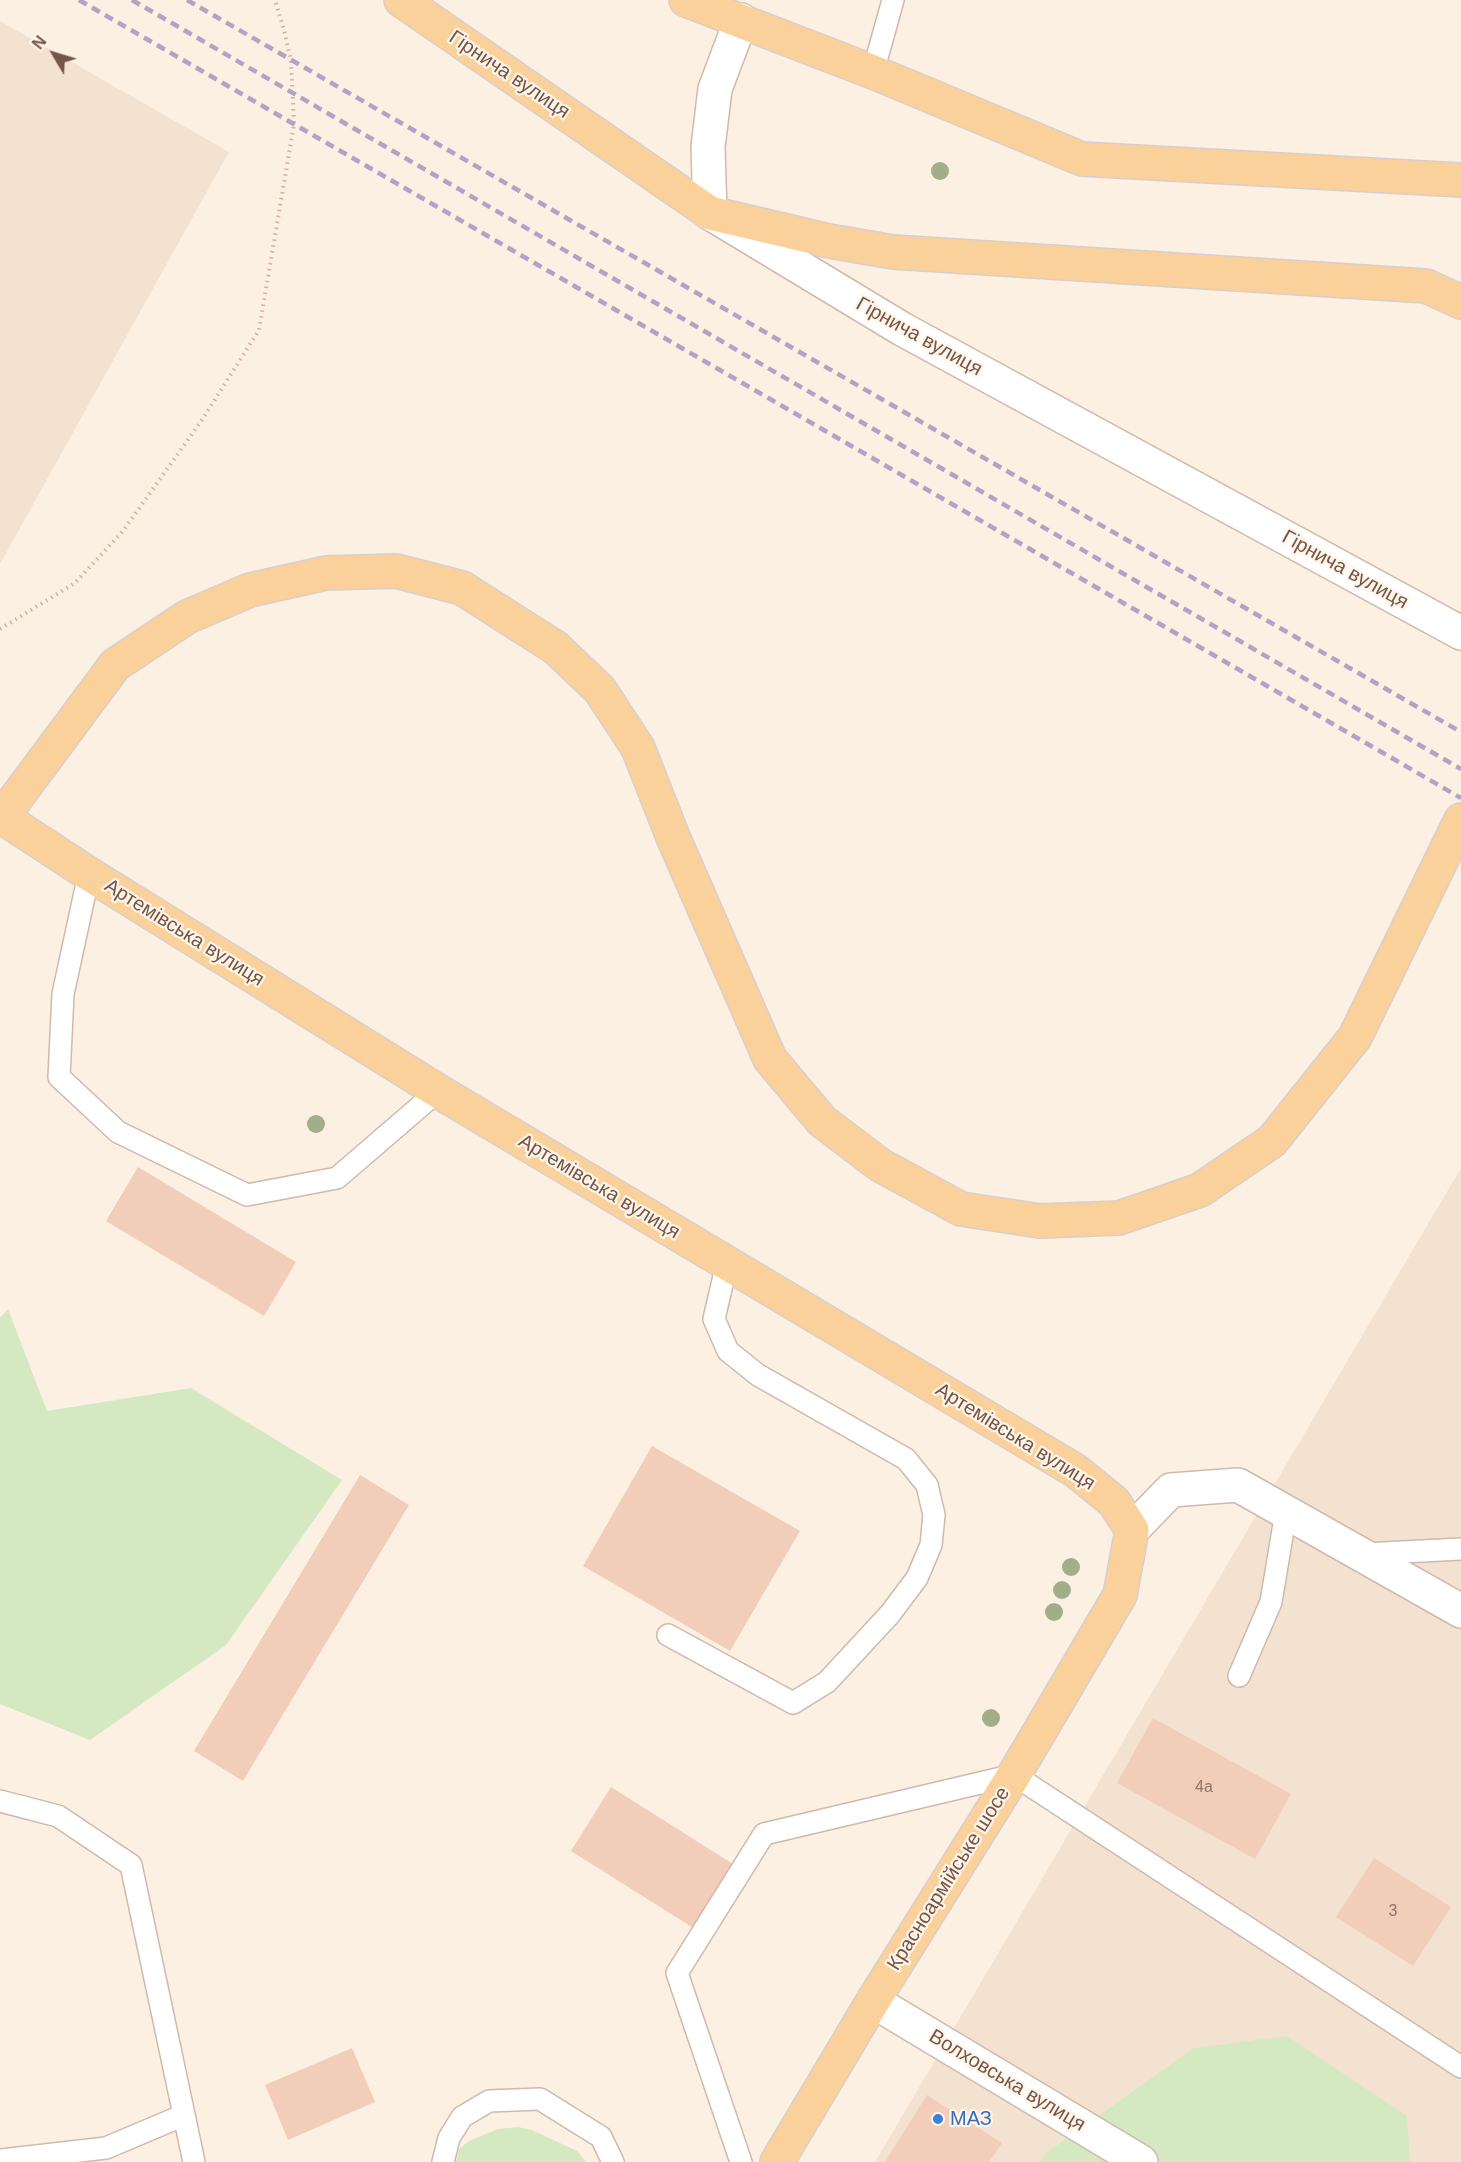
<!DOCTYPE html>
<meta charset="utf-8">
<style>
body{margin:0}
#map{position:relative;width:1461px;height:2162px;overflow:hidden;background:#fcf0e3;font-family:Arial,sans-serif}
canvas{display:block}
.north{position:absolute;left:24px;top:24px;width:60px;height:60px;-webkit-text-stroke:4px #fff5e9;paint-order:stroke;rotate:308deg;font-size:16px;font-weight:700;line-height:24px;text-align:center;color:#745549}
.north::after{content:'';display:block;margin:auto;width:21px;height:27px;background:#745549;clip-path:polygon(50% 0,100% 100%,50% 72%,0 100%)}
</style>
<div id="map">
<canvas width="1461" height="2162"></canvas>
<div class="north">N</div>
</div>
<script>
const ctx = document.querySelector('canvas').getContext('2d');
ctx.lineJoin = 'round';
function fillPath(path, color) { ctx.fillStyle = color; ctx.fill(path, 'evenodd'); }
const shape = rows => new Path2D(rows.map(r => 'M' + r).join(''));
function stroke(path, color, width, dash) { ctx.strokeStyle = color; ctx.lineWidth = width; ctx.lineCap = dash ? 'butt' : 'round'; ctx.setLineDash(dash || []); ctx.stroke(path); }
function drawText(font, color, halo, rows, align = 'center') {
  ctx.font = font + ' Arial,sans-serif'; ctx.lineWidth = 4.5; ctx.setLineDash([]); ctx.textBaseline = 'middle'; ctx.strokeStyle = halo; ctx.fillStyle = color; for (const [text, x, y, turn = 0] of rows) {
    ctx.save(); ctx.translate(x, y); ctx.rotate((+turn || 0) * Math.PI / 180); ctx.textAlign = isNaN(turn) ? turn : align; if (halo) ctx.strokeText(text, 0, 0); ctx.fillText(text, 0, 0); ctx.restore();
  }
}
fillPath(shape([
 [0,21,229,152,0,564],
 [1461,1168,1461,2162,875,2162]
]), '#f4e2d1');
fillPath(shape([
 [8,1309,47,1411,191,1388,342,1480,226,1645,90,1740,0,1704,0,1318],
 [1287,2036,1407,2116,1410,2162,1041,2162,1046,2153,1194,2048],
 [518,2127,532,2130,577,2151,586,2162,456,2162,459,2149,469,2141,498,2129]
]), '#d4e9c1');
fillPath(shape([
 [138,1167,296,1262,264,1316,106,1221],
 [652,1446,800,1531,730,1651,583,1566],
 [360,1475,409,1505,243,1781,194,1751],
 [1153,1718,1291,1794,1255,1859,1117,1783],
 [611,1787,736,1866,695,1929,571,1851],
 [1374,1858,1451,1907,1413,1966,1336,1917],
 [352,2048,375,2102,288,2140,265,2085],
 [927,2095,1002,2143,989,2162,885,2162]
]), '#f1cdba');
const service = shape([
 [873,72,893,0],
 [89,874,63,994,59,1077,118,1132,247,1195,337,1178,438,1091],
 [1364,1554,1461,1549],
 [668,1635,793,1703,827,1682,890,1614,917,1578,931,1545,934,1515,927,1485,906,1459,758,1375,728,1351,714,1319,727,1263],
 [1239,1676,1271,1602,1286,1512],
 [0,1801,58,1816,131,1865,194,2162],
 [0,2160,106,2148,184,2115],
 [443,2162,449,2138,462,2117,489,2101,540,2099,601,2137,613,2162],
 [741,2162,677,1973,764,1834,1014,1775,1461,2067]
]);
const minor = shape([
 [1132,1530,1171,1490,1238,1485,1461,1611],
 [873,2001,1141,2162]
]);
const secondary = shape([
 [741,20,715,89,708,147,710,213,902,329,1461,633]
]);
const primary = shape([
 [401,0,710,213,829,241,893,252,1426,286,1461,302],
 [686,0,873,72,1082,159,1461,180],
 [777,2162,873,2001,1014,1775,1120,1595,1132,1530,1114,1502,1076,1471,438,1091,89,874,2,817,115,665,187,617,250,590,326,573,396,571,462,588,556,648,600,690,638,748,673,837,770,1059,822,1121,880,1165,961,1209,1040,1221,1119,1218,1200,1190,1272,1141,1355,1037,1461,820]
]);
stroke(service, '#cfb9ac', 24);
stroke(minor, '#cfb9ac', 36);
stroke(secondary, '#d2b9a9', 36);
stroke(primary, '#d8cfcc', 36);
stroke(shape([
 [0,629,75,583,123,531,202,420,259,330,294,124,291,61,284,30,275,0]
]), '#d6b09e', 4, [1.5, 4.5]);
stroke(service, '#fff', 21);
stroke(minor, '#fff', 33);
stroke(secondary, '#fff', 33);
stroke(primary, '#fbd19b', 33);
stroke(shape([
 [79,0,1461,798],
 [132,0,1461,769],
 [187,0,1461,732]
]), '#b2a2c5', 4.5, [9, 6]);
ctx.fillStyle = '#a0af8a';
for (const [x, y] of [
 [940,171],
 [316,1124],
 [1071,1567],
 [1062,1590],
 [1054,1612],
 [991,1718]
]) { ctx.beginPath(); ctx.arc(x, y, 9, 0, 2 * Math.PI); ctx.fill(); }
for (const [x, y, r, color] of [
 [938,2119,6,"#3f7fe0"]
]) { const dot = new Path2D(); dot.arc(x, y, r, 0, 2 * Math.PI); ctx.fillStyle = color; ctx.fill(dot); stroke(dot, '#fff5e9', 2); }
drawText('16px', '#937365', null, [
 ["4а",1204,1788],
 ["3",1393,1912]
]);
drawText('20px', '#745549', '#fff5e9', [
 ["Гірнича вулиця",509,75,34],
 ["Гірнича вулиця",919,337,29],
 ["Гірнича вулиця",1345,570,29],
 ["Артемівська вулиця",184,933,32],
 ["Артемівська вулиця",599,1187,31],
 ["Артемівська вулиця",1015,1437,32],
 ["Красноармійське шосе",949,1879,-58],
 ["Волховська вулиця",1007,2081,31]
]);
drawText('20px', '#366cbe', '#fff5e9', [
 ["МАЗ",950,2119]
], 'left');
</script>
